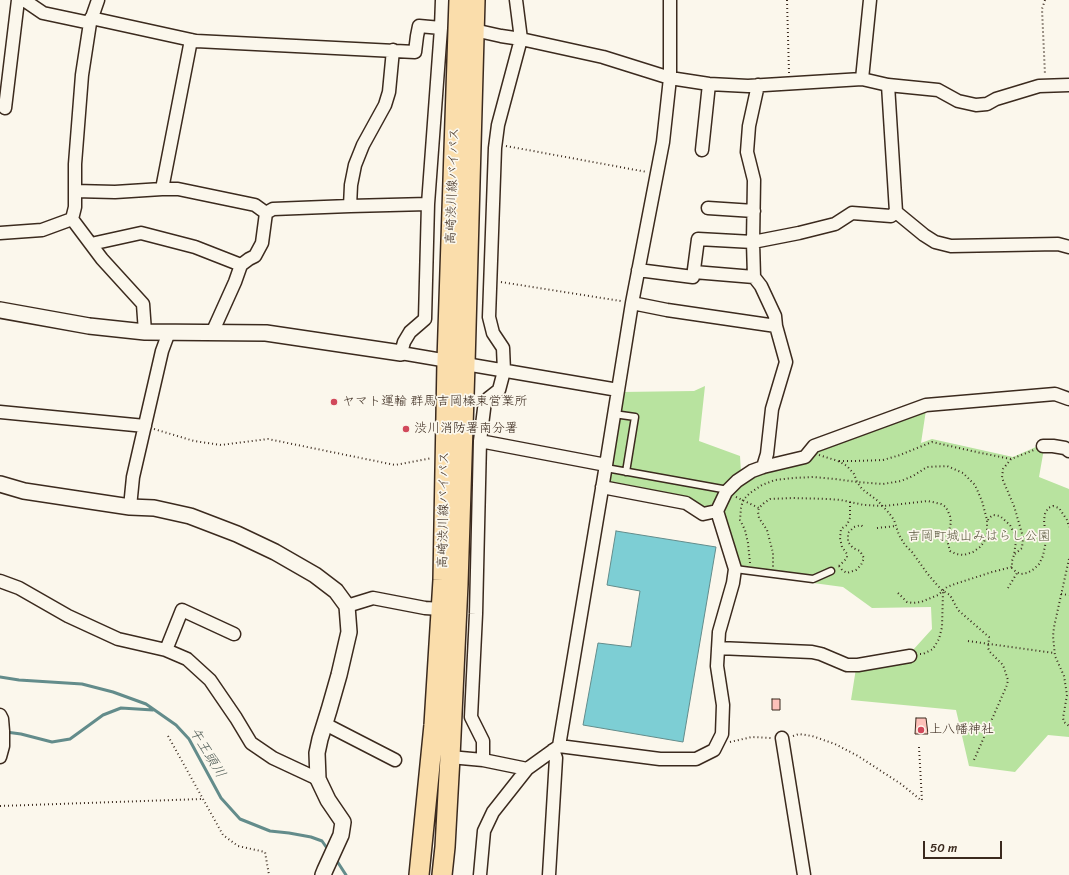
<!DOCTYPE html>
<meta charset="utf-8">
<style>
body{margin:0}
#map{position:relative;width:1069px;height:875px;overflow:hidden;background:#fbf7ec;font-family:Sriracha,sans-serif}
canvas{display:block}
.scale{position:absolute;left:923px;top:841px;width:79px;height:18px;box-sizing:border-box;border:2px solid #3b2a1e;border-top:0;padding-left:5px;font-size:12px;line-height:14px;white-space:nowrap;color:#3b2a1e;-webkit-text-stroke:3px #fbf7ec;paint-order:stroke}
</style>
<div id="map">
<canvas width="1069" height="875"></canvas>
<div class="scale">50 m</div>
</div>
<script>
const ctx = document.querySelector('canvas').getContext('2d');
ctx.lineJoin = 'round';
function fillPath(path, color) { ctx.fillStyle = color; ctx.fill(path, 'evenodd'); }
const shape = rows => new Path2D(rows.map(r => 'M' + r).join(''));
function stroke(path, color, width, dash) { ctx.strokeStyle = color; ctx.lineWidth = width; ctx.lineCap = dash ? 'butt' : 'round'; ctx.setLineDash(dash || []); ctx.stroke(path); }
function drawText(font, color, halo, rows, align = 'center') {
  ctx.font = font + ' Sriracha,"Klee One",sans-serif'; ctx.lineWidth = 3.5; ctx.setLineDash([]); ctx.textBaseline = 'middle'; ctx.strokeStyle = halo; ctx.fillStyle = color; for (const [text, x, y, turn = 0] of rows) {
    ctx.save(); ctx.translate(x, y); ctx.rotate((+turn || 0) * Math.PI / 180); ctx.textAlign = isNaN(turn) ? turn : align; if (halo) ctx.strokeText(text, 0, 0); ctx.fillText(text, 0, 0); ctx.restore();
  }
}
fillPath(shape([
 [705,386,699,441,740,456,741,472,815,449,926,410,921,443,932,439,1013,457,1045,443,1039,477,1069,489,1069,737,1048,735,1015,772,969,766,956,710,851,700,857,662,880,659,913,650,932,629,931,607,872,608,843,587,739,573,719,512,703,511,605,485,621,392,694,391]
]), '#b8e39f');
const water = shape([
 [616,531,716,547,683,742,583,725,598,643,631,647,640,591,607,585,616,531]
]);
fillPath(water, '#7dced4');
stroke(water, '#638c8b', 1);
stroke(shape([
 [0,677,19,680,82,684,113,692,146,704,176,725,189,739,221,798,240,819,270,831,289,833,311,837,322,841,329,851],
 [6,732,21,734,52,742,70,739,103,715,121,708,153,710],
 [335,858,346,875]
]), '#638c8b', 3);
const building = shape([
 [772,699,780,699,780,710,772,710,772,699],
 [916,718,926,718,928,734,915,734,916,718]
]);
fillPath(building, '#fdc1b9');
stroke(building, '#3b2a1e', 1);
const service = shape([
 [614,414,635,417,626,472],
 [606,468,728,490],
 [735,569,813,579,831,571]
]);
const minor = shape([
 [24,0,43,13,90,23],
 [98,0,90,23,82,75,75,164,75,207,72,219,102,259,143,304,145,332],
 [91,18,196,41,415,52,417,36,419,26,441,28,442,0],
 [441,28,428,204,425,319,410,332,404,342,401,353,618,390],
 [474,30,501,36,521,39,603,57,670,78,709,84,748,86,862,79,888,85,938,90,958,101,976,105,987,104,996,99,1039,86,1069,85],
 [862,79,870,0],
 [758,85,749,126,747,152,754,180,753,242,754,277,761,286,775,316,776,326,786,362,772,409,767,454,763,467],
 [888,85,896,212],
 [5,108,18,0],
 [702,150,709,84],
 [162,189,191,40],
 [75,191,115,192,162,189,178,189,255,205,266,213],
 [350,206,351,185,355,165,363,145,385,105,389,92,393,50],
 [708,208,754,211],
 [0,233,42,230,72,219],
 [91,244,141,233,195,247,241,265],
 [638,270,693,277,698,239,753,242,799,233,835,224,852,213,891,216,896,212,924,235,935,242,951,246,1058,244,1069,247],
 [694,272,754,277],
 [632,303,667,310,776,326],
 [212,333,235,282,241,265,249,259,255,256,262,243,266,213,273,209,350,206,428,204],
 [0,412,145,426],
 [480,441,606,465],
 [1043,446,1053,446,1065,448,1069,451],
 [602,487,686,503,703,514,717,511],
 [130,507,133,477,162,351,169,332],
 [0,581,19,588,68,616,118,639,166,650,187,659,210,680,236,718,251,743,273,758,318,779],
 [347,606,373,598,425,608,441,609],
 [718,648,812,652,821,654,847,665,858,665,910,656],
 [166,650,182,610,234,634],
 [0,715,2,719,3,731,3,746,0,757],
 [325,724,395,760],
 [782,738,804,875],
 [559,746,660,759,696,759,714,750,722,734,723,705,717,666,719,632,733,583,735,569,717,511,726,492,737,481,752,471,763,467,805,457,814,446,926,405,1055,394,1069,399],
 [450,757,483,760,527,769],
 [483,760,483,741,471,717,476,614,480,441,485,401,499,390,504,371,503,348,493,333,489,317,495,148,498,125,521,39,516,0],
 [480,875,484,831,493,812,527,769,559,746,606,465,632,303,663,142,670,78,670,0],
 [549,875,556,758,553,750]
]);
const tertiary = shape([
 [0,310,89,326,145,332,266,333,401,353],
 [0,484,24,491,130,507,154,508,190,516,237,534,275,552,315,575,336,591,347,606,349,632,339,675,329,710,320,739,317,753,318,779,328,800,343,822,341,835,325,870,323,875]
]);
const primary = shape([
 [419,875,434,725,443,580,447,361,459,0],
 [442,875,445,847,450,757,458,584,465,364,475,0]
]);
stroke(service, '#3b2a1e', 9);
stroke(minor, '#3b2a1e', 15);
stroke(tertiary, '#3b2a1e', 18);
stroke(primary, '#3b2a1e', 22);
stroke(shape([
 [787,0,789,73],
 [1045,0,1042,9,1045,75],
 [506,146,647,172],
 [501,282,621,301],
 [154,429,194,441,221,445,268,439,395,465,432,458],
 [819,455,838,461,847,466,854,474,857,482,862,489,878,501,889,513,894,520,899,535,905,545,912,552,927,573,937,585,943,591,950,595,958,610,989,637,988,648,990,652,1003,665,1008,680,1007,685,974,760],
 [1011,459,1003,469,1002,478,1014,506,1023,537,1022,548,1015,554],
 [839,461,855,461,883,460,900,455,932,442,981,453,1011,459,1034,450],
 [736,497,759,508],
 [988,520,989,518,993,515,1000,516,1010,525,1014,533,1016,541,1014,555,1012,561,1012,568,1016,572,1021,574,1027,573,1034,569,1039,564,1043,556,1046,541,1044,520,1045,514,1048,508,1053,506,1059,508,1067,520,1069,527],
 [877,528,896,526],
 [1069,559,1054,627,1053,636,1055,656,1064,676,1067,695,1063,718,1064,722,1069,726],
 [750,563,748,543,745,530,740,520,741,508,743,500,750,493,762,485,775,480,793,478,813,477,835,479,857,482,883,484,901,481,913,476,927,467,947,466,963,473,975,485,982,501,987,520,987,534,984,542,980,547,973,552,964,555,956,554,950,551,947,540,951,522,950,516,946,507,941,504,928,501,884,506,864,505,841,500,829,499,793,498,770,499,764,503,759,508,758,512,759,518,767,530,773,553,773,567],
 [839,566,842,570,847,573,856,570,861,565,864,558,860,551,853,548,848,542,848,533,854,527,861,525,864,528],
 [839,566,847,558,847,554,842,547,840,538,841,529,847,525,850,518,850,502],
 [1008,588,1017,573],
 [898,593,907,602,913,603,921,602,938,595,947,587,955,584,992,572,1012,567],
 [1061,594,1069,595],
 [968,641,1054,653],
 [920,654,923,654,933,649,939,639,942,627,943,592],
 [168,736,223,835,238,846,265,852,269,875],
 [793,736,799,734,812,736,835,744,858,756,901,784,922,801],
 [730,742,752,737,771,738],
 [919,747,922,801],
 [0,806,202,799]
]), '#3b2a1e', 2, [1, 3]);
stroke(service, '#fbf7ec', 6);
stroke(minor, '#fbf7ec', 12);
stroke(tertiary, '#fbf7ec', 15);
stroke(primary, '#faddab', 19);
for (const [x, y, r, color] of [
 [334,402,4,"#d1495b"],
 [406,429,4,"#d1495b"],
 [921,730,4,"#d1495b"]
]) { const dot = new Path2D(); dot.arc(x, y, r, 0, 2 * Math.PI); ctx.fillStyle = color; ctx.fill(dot); stroke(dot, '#fbf7ec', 1.5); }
drawText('13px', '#3b2a1e', '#fbf7ec', [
 ["高崎渋川線バイパス",453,186,-88],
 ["高崎渋川線バイパス",444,510,-89]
]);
drawText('13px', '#3b2a1e', '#fbf7ec', [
 ["ヤマト運輸 群馬吉岡榛東営業所",342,402],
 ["渋川消防署南分署",414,429],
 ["上八幡神社",929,730]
], 'left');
drawText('13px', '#5a583e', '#fbf7ec', [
 ["吉岡町城山みはらし公園",979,537]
]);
drawText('italic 14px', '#4f5b55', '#fbf7ec', [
 ["午王頭川",207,753,59]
]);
</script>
